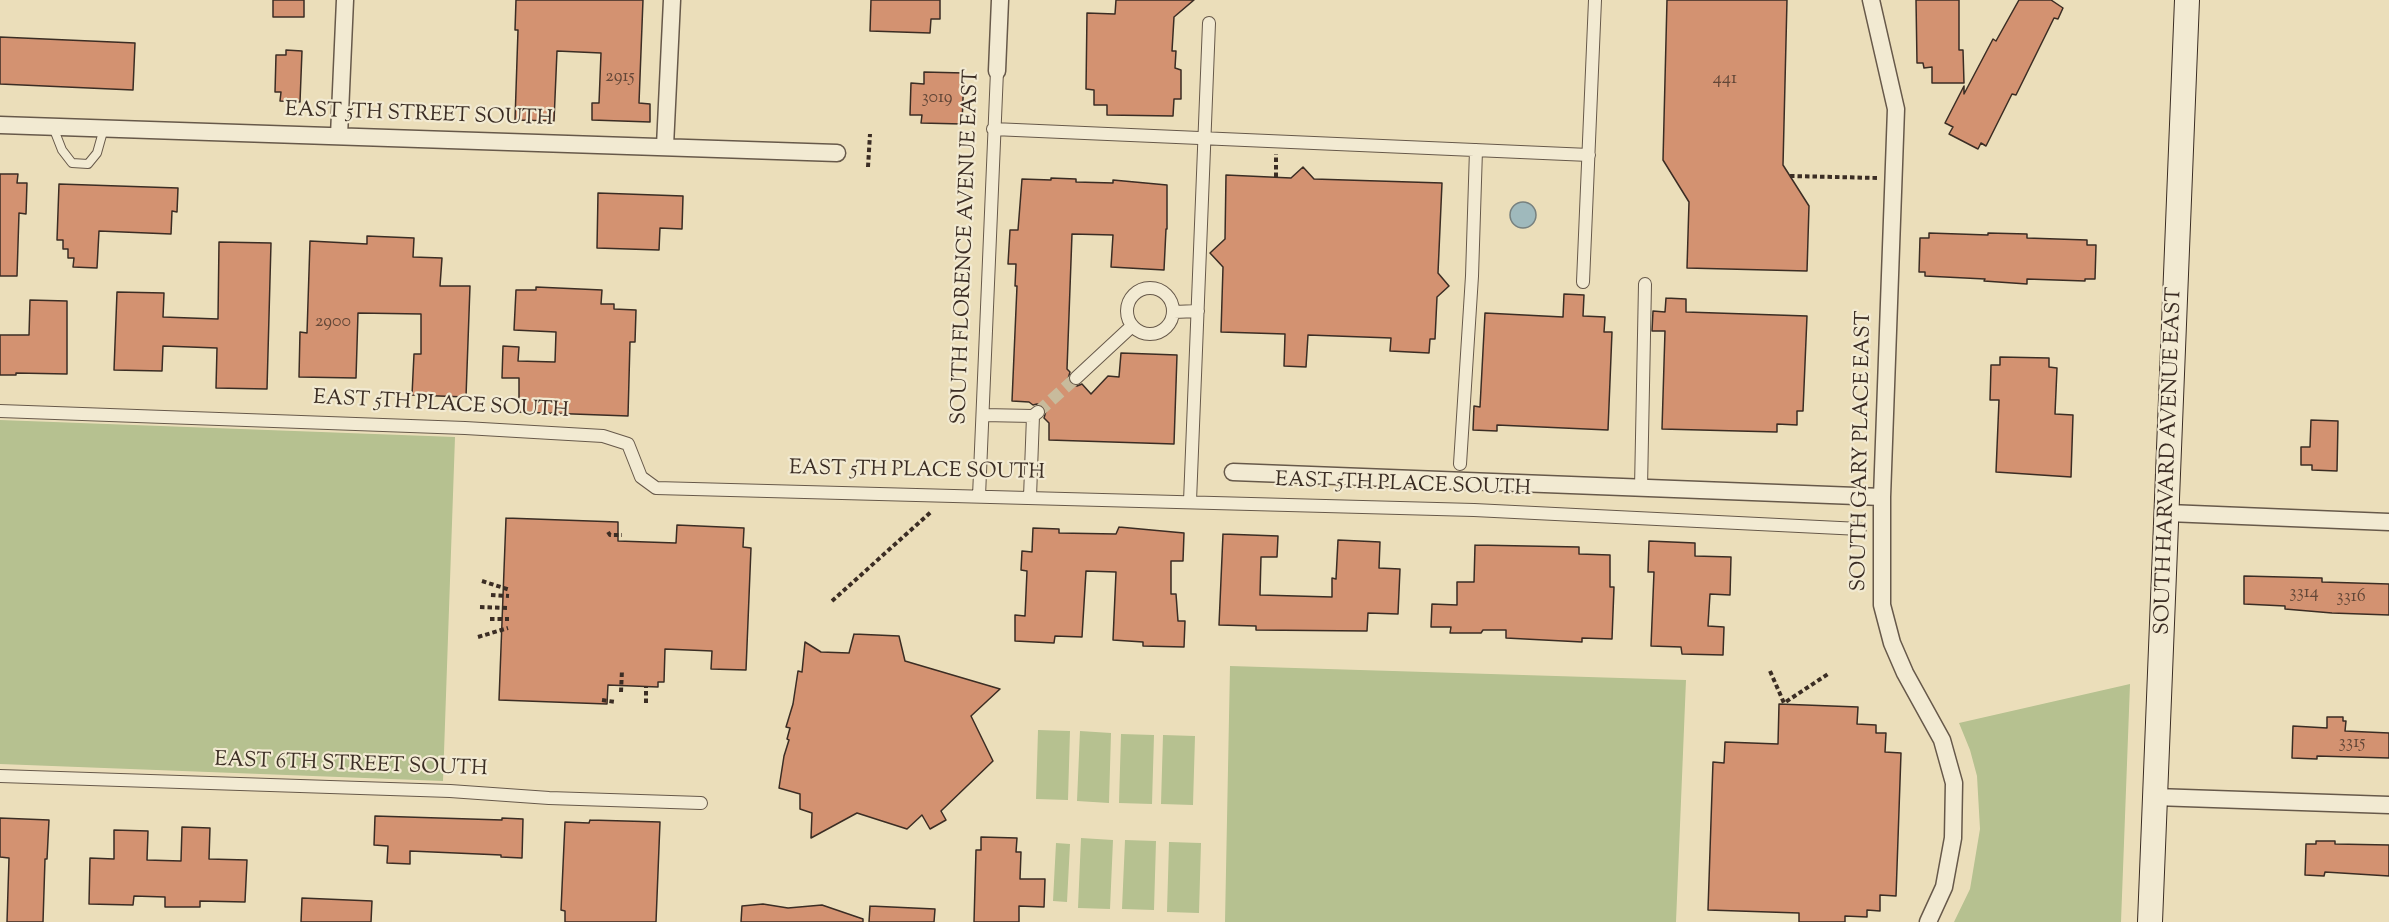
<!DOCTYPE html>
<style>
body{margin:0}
canvas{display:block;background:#ebdeba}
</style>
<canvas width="2389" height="922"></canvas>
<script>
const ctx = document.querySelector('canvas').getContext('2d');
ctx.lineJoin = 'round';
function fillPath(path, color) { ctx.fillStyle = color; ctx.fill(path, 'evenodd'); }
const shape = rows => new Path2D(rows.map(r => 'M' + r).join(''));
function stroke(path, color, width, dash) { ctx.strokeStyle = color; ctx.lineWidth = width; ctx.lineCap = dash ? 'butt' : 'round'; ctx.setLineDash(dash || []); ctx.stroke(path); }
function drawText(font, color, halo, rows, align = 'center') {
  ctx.font = font + ' "Sorts Mill Goudy",serif'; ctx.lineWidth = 4.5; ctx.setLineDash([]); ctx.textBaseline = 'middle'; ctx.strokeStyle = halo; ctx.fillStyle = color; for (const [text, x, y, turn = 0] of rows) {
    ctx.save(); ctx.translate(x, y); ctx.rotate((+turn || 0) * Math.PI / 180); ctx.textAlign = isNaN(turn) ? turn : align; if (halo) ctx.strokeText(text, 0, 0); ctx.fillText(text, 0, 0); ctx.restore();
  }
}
fillPath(shape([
 [0,420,455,437,443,781,0,764],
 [1230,666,1686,680,1676,922,1225,922],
 [2130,684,2121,922,1954,922,1970,889,1980,829,1977,776,1970,750,1959,723],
 [1038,730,1070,731,1068,800,1036,799],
 [1080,731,1111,733,1109,803,1077,801],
 [1121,734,1154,735,1152,804,1119,803],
 [1163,735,1195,736,1193,805,1161,804],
 [1081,838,1113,840,1110,909,1078,908],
 [1125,840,1156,841,1154,910,1122,909],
 [1169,842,1201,843,1199,913,1167,912],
 [1056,843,1070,844,1067,902,1053,901]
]), '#b6c190');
const water = shape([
 '1510 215a13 13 0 1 1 26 0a13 13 0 1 1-26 0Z'
]);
fillPath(water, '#9fb9bc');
stroke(water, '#77817f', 1.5);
const building = shape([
 [273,0,304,0,304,17,273,17,273,0],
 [516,0,643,0,639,103,650,104,650,122,592,120,592,103,599,103,601,53,557,51,554,121,515,120,518,30,515,30,516,0],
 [871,0,940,0,940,19,931,19,930,33,870,31,871,0],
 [1116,0,1194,0,1174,17,1172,51,1176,51,1175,68,1181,70,1181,99,1174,99,1173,116,1107,115,1107,105,1094,105,1094,90,1086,89,1087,13,1115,14,1116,0],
 [1667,0,1787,0,1783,165,1809,206,1807,271,1687,268,1689,202,1663,160,1667,0],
 [1916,0,1959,0,1959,50,1963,50,1964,83,1932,83,1932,67,1924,68,1923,63,1917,63,1916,0],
 [2019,0,2051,0,2063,8,2058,19,2054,18,2016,95,2012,94,1986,146,1981,143,1978,149,1949,134,1953,127,1945,123,1964,86,1964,94,1993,39,1996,41,2019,0],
 [0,37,135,43,133,90,0,84,0,37],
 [286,50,302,51,300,102,280,101,281,92,275,92,276,55,286,55,286,50],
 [924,72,964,73,962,124,921,123,922,115,910,115,911,83,924,84,924,72],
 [1303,167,1314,179,1442,183,1438,273,1449,286,1437,297,1435,339,1430,339,1429,353,1390,351,1391,338,1308,335,1306,367,1284,366,1285,334,1221,332,1223,267,1210,253,1225,239,1226,175,1291,178,1303,167],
 [0,174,18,174,17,183,27,183,26,214,19,213,17,276,0,276,0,174],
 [1051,178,1076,179,1076,182,1113,183,1113,180,1167,185,1167,229,1166,229,1164,270,1111,267,1113,235,1072,234,1067,369,1070,372,1068,379,1070,384,1077,386,1082,384,1091,394,1108,376,1119,377,1121,353,1177,355,1174,444,1049,440,1049,423,1044,418,1046,411,1044,406,1037,404,1033,405,1029,402,1012,401,1017,286,1015,286,1016,264,1008,264,1010,230,1018,230,1022,179,1051,180,1051,178],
 [59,184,178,188,177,212,172,211,171,234,99,231,97,268,73,267,74,258,68,258,68,249,63,249,63,240,57,240,59,184],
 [598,193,683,196,682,229,660,228,659,250,597,248,598,193],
 [1929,233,1988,235,1988,233,2027,234,2027,238,2087,240,2087,245,2096,245,2095,279,2085,279,2085,281,2027,279,2027,284,1984,281,1985,279,1925,276,1925,272,1919,272,1920,238,1929,238,1929,233],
 [367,236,414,238,413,257,442,258,440,286,470,286,466,397,412,395,414,354,421,354,421,314,358,313,356,378,299,377,300,332,307,333,310,241,367,244,367,236],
 [219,242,271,243,267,389,216,388,217,348,163,346,162,371,114,370,117,292,164,293,163,317,218,319,219,242],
 [536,287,602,290,601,304,614,304,614,309,636,310,635,342,630,342,628,416,519,412,519,378,502,378,503,346,519,347,518,361,555,362,556,332,514,330,516,290,536,290,536,287],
 [1564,294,1584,295,1583,316,1605,317,1604,332,1612,332,1608,430,1497,425,1497,431,1473,430,1474,406,1480,407,1485,313,1563,317,1564,294],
 [1666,298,1686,299,1686,312,1807,316,1803,411,1797,411,1797,425,1777,424,1777,432,1662,429,1665,331,1652,331,1653,311,1665,312,1666,298],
 [30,300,67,301,67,374,16,373,16,375,0,375,0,335,29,335,30,300],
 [2000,357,2049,358,2049,367,2057,368,2055,414,2073,415,2071,477,1996,472,1999,400,1990,400,1991,365,2000,365,2000,357],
 [2311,420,2338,421,2337,471,2312,470,2312,465,2301,465,2301,447,2310,447,2311,420],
 [506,518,618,522,618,541,676,543,677,525,744,528,743,547,751,548,746,670,711,669,712,651,665,649,664,682,658,682,658,687,608,685,607,704,499,700,506,518],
 [1119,527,1184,533,1183,561,1171,561,1171,594,1176,594,1178,621,1185,621,1184,647,1143,646,1143,642,1113,640,1116,572,1086,571,1082,637,1055,636,1054,643,1015,641,1015,615,1025,616,1027,571,1021,570,1022,551,1032,552,1033,528,1059,529,1059,533,1116,534,1119,527],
 [1223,534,1278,536,1277,557,1261,557,1260,595,1332,597,1332,578,1336,579,1338,540,1380,542,1379,568,1400,569,1398,614,1368,613,1367,631,1256,630,1256,626,1219,625,1223,534],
 [1649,541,1695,543,1695,556,1731,557,1730,595,1710,594,1708,626,1724,627,1723,655,1682,654,1681,647,1651,646,1654,572,1648,572,1649,541],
 [1475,545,1579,547,1579,554,1610,555,1610,587,1614,587,1612,639,1582,638,1582,642,1506,638,1506,630,1483,630,1481,633,1450,633,1451,627,1431,627,1432,604,1457,605,1457,582,1474,582,1475,545],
 [2244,576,2322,578,2322,582,2389,584,2389,615,2332,613,2285,609,2285,606,2244,604,2244,576],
 [854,634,899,636,905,661,1000,689,971,716,993,761,941,811,946,820,930,829,922,815,907,829,857,813,811,838,812,813,800,809,800,794,779,788,784,756,789,740,787,739,790,728,786,727,793,704,798,671,802,672,805,642,821,652,849,653,854,634],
 [1779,704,1858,707,1857,724,1876,725,1876,733,1886,733,1885,752,1901,753,1896,896,1880,895,1880,911,1867,910,1867,917,1845,916,1845,922,1799,922,1799,913,1708,910,1713,762,1724,763,1725,742,1778,744,1779,704],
 [2327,717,2343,717,2343,721,2346,721,2345,731,2389,733,2389,758,2317,756,2317,759,2292,758,2293,726,2327,728,2327,717],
 [375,816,502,820,502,818,523,819,522,858,501,857,501,855,410,851,410,864,387,863,388,846,374,845,375,816],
 [0,818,49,820,47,859,45,859,43,922,7,922,9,858,0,857,0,818],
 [590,820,660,822,656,922,565,922,565,911,561,910,565,822,589,823,590,820],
 [182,827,210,828,209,859,247,860,245,902,200,901,200,907,165,907,165,897,134,896,133,905,89,904,90,858,114,859,114,830,148,831,147,860,181,861,182,827],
 [981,837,1017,838,1016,852,1021,852,1020,879,1045,879,1044,907,1019,906,1019,922,974,922,976,850,981,850,981,837],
 [2316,841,2335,841,2335,844,2389,845,2389,876,2325,872,2324,876,2305,875,2306,844,2316,844,2316,841],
 [302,898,372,901,371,922,301,922,302,898],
 [763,904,788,908,822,905,863,919,863,922,741,922,742,906,763,904],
 [870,906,935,909,934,922,869,922,870,906]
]);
fillPath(building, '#d39271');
stroke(building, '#3b2d24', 1.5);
stroke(shape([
 [1038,412,1076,378]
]), '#c8bb9c', 12, [12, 6]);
const service = shape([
 [53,127,62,150,72,163,88,164,97,153,104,128]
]);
const pedestrian = shape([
 [993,129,1589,155],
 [1583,282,1595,0],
 '1127 311a23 23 0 1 1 46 0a23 23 0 1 1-46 0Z',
 [1174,312,1198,311],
 [1076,378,1132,326],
 [0,411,465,428,603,436,628,444,641,477,656,488,1474,510,1860,529],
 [983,415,1033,416,1038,412],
 [1460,464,1472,276,1476,150],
 [1641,488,1645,284],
 [979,496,997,71],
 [1030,497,1033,416],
 [1190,501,1209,23],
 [0,776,450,791,549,798,701,803]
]);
const minor = shape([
 [1871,0,1896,109,1882,497,1882,605,1892,643,1905,673,1942,740,1954,783,1953,838,1944,887,1928,922],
 [997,71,1000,0],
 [0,125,837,153],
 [339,136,345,0],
 [665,146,672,0],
 [1233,472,1882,497],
 [2168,513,2389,522],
 [2155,797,2389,805]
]);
const secondary = shape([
 [2150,922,2187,0]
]);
stroke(service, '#67594a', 10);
stroke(pedestrian, '#67594a', 14);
stroke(minor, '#67594a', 19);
stroke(secondary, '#3b2d24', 26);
stroke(shape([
 [868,167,870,134],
 [1790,176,1878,178],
 [1276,177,1276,154],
 [608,532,610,535,622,535],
 [482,581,510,590],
 [491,595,509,596],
 [832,601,932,511],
 [480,607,509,608],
 [490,619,509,619],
 [478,637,508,628],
 [1770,671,1784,703,1828,674],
 [621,692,622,670],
 [602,700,615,702],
 [646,703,646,686]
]), '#3b2d24', 4, [4.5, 3]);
stroke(service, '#f2ead2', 8);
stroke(pedestrian, '#f2ead2', 12);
stroke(minor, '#f2ead2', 16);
stroke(secondary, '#f2ead2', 24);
drawText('18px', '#614637', null, [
 ["2915",620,78],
 ["441",1725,80],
 ["3019",937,99],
 ["2900",333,323],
 ["3314",2304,594],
 ["3316",2351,598],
 ["3315",2352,744]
]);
drawText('21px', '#3b2d24', '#f2ead2', [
 ["EAST 5TH STREET SOUTH",419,116,2],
 ["SOUTH FLORENCE AVENUE EAST",967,247,-88],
 ["EAST 5TH PLACE SOUTH",441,406,3],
 ["SOUTH GARY PLACE EAST",1863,451,-89],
 ["SOUTH HARVARD AVENUE EAST",2170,461,-88],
 ["EAST 5TH PLACE SOUTH",917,472,1],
 ["EAST 5TH PLACE SOUTH",1403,486,2],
 ["EAST 6TH STREET SOUTH",351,766,2]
]);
</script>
